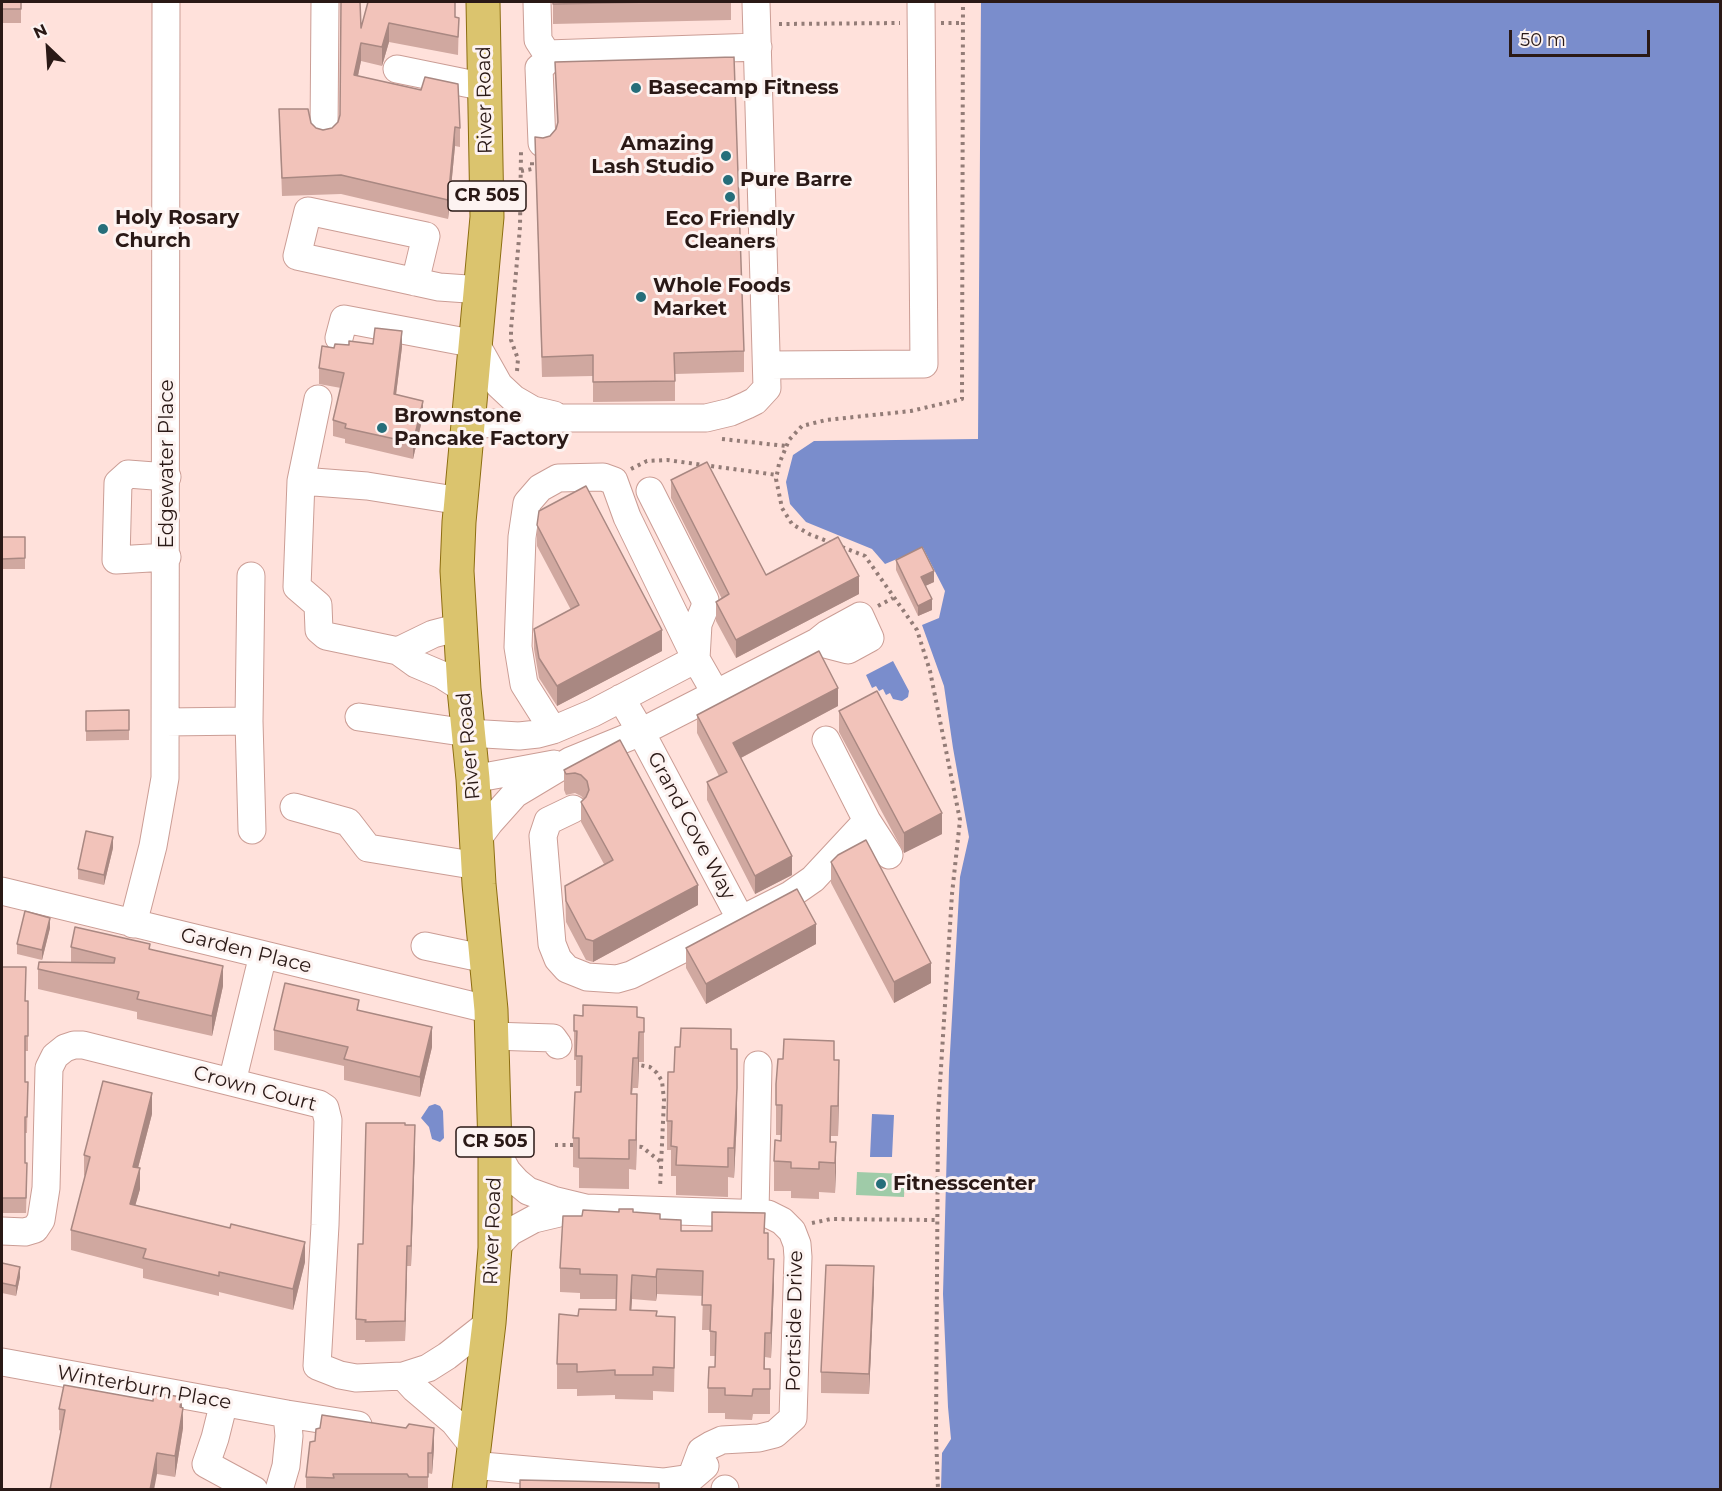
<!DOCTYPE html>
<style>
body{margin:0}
#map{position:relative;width:1722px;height:1491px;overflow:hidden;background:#ffe1db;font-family:Montserrat,sans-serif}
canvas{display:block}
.frame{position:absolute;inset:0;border:3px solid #2a1916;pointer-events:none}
.north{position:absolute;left:18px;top:18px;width:60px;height:60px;-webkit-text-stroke:4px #fdf3f1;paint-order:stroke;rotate:335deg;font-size:16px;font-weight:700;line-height:24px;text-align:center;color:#2a1916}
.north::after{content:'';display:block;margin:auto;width:21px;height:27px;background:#2a1916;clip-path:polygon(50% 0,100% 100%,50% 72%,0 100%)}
.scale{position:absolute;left:1509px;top:30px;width:141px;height:27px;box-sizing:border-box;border:3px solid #2a1916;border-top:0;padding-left:8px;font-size:18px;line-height:21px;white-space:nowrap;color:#2a1916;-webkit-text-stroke:4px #fdf3f1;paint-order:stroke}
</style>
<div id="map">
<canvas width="1722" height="1491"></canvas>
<div class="frame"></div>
<div class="north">N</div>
<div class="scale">50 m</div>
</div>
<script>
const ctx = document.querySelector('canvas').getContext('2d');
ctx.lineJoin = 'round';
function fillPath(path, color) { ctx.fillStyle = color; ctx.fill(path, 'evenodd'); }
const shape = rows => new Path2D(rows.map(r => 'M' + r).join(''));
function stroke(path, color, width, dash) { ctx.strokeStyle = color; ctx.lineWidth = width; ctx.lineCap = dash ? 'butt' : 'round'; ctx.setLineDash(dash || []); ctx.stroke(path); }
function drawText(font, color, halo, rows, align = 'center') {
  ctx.font = font + ' Montserrat,sans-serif'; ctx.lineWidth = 6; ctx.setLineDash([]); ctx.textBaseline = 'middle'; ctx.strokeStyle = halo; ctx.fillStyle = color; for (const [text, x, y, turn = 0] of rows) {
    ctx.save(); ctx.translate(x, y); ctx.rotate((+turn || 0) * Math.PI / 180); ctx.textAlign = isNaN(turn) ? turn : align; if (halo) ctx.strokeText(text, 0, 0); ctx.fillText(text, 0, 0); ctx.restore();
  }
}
fillPath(shape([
 [857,1172,905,1174,904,1197,856,1195]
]), '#9fcba8');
fillPath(shape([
 [981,2,1720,2,1720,1489,941,1489,942,1453,951,1439,948,1407,943,1294,949,1070,960,877,969,837,953,748,944,686,922,625,939,618,945,591,923,548,885,564,872,549,806,522,790,504,786,482,793,455,814,441,978,439],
 [893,661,909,691,908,697,902,701,893,699,890,693,886,695,883,689,879,691,876,686,872,688,866,675],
 [435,1104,440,1106,443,1111,444,1138,440,1142,432,1139,429,1127,421,1118,429,1106],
 [872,1114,894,1115,892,1157,870,1157]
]), '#7a8dcc');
const minor = shape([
 [537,2,538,40,547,54,545,63,539,68,542,143],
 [547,54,758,47],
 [397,69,485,87],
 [324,133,325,2],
 [415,282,426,236,308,211,297,256,439,287,482,290],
 [339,338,344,319,476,344,499,385,514,399,533,410,554,415],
 [768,365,924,364,921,2],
 [318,399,301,481,297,587,318,605,319,630,326,636,398,651,416,664,442,675,464,689],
 [469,425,564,418,706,418,731,412,747,405,755,401,767,388,756,2],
 [167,477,128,474,118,483,116,560,167,557],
 [301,481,367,486,461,501],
 [398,651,433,634,460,627],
 [359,717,468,733,519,736,538,734,553,730,593,713,696,659,716,694],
 [249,721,252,830],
 [166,722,249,721,251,576],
 [553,730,524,684,518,647,522,537,527,503,540,488,558,478,603,477,614,481,627,517,696,659,698,624,705,607,705,600,650,491],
 [473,779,554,764],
 [294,807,348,822,368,848,478,866],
 [573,809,548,821,543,836,552,944,558,959,567,969,587,977,617,979,631,975,790,895,813,879,867,821,826,740],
 [867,821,889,855],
 [476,841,490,822,515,794,570,761,641,732,621,698],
 [2,891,491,1010],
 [741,920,641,732,817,642,848,650,870,638,860,616,827,634,817,642],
 [133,924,153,846,165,778,166,2],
 [425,946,486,959],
 [492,1036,553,1038,558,1045],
 [232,1082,263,955],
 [495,1149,507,1171,517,1182,528,1191,553,1200,586,1208,768,1214,782,1221,792,1231,797,1244,798,1257,793,1418,775,1434,759,1438,722,1440,711,1445,701,1451,691,1478],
 [755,1213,758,1065],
 [2,1231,25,1232,35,1229,41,1220,46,1188,49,1068,55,1056,65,1048,74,1045,83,1045,319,1104,325,1108,328,1120,325,1225,317,1366,340,1375,356,1378,403,1376,428,1368,447,1356,489,1323],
 [495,1248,510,1232,534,1219,576,1209],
 [2,1362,287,1414,358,1425],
 [403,1376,415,1389,454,1422,474,1447],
 [224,1402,215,1438,206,1464,254,1490],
 [471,1465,663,1482,691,1478,705,1466],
 [279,1490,286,1466,289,1436,287,1414],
 [725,1490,725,1489]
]);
const major = shape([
 [469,1490,489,1323,495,1248,495,1149,491,1010,479,884,473,779,464,689,457,571,459,522,487,217,483,2]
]);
stroke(minor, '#cb9d95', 29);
stroke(major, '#8d6e11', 35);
stroke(shape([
 [941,23,963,23],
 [779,24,900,23],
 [521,171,532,169,532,160],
 [517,371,518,359,511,340,511,329,520,227,521,152],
 [722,439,786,446],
 [631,469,647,461,667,460,777,475],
 [832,543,809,534,792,524,782,508,776,479,779,464,789,440,802,426,826,420,911,411,962,399,963,2],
 [842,547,865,556,917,630,930,671,960,820,952,894,938,1115,936,1434,938,1490],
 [878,606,893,598],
 [634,1064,650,1067,657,1073,662,1081,664,1100,660,1188],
 [555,1145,578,1145],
 [632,1146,642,1147,661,1162],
 [812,1223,831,1219,937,1220]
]), '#937c77', 4, [3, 4.5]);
stroke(minor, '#fff', 27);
stroke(major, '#dbc46e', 33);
fillPath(shape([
 [2,2,21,2,21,23,2,23],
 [368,2,459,18,458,55,389,42,382,66,361,61,358,76,460,128,460,147,455,146,448,219,341,194,282,196,279,109,311,123,316,128,323,130,332,128,338,122],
 [553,2,731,2,731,20,553,24],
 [555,62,744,351,744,372,675,374,675,401,593,402,593,376,542,377,535,137,543,138,550,136,556,129,557,125],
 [373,344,402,347,396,395,423,416,413,459,345,443,345,439,333,436,333,420,341,388,319,384,319,368,334,348,349,345],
 [671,480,766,575,859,594,736,658,716,621,716,602,722,599,671,498],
 [537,525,662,651,557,706,539,678,534,649,534,629,571,610,537,546],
 [2,537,25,537,25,569,2,569],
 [896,560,934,582,925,586,932,610,918,616,896,570],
 [838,706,741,758,792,875,755,894,707,800,707,782,719,776,697,733,697,715],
 [129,710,129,740,86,741,86,711],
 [839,711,942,834,904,853,839,732],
 [620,740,698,905,593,962,586,960,566,922,565,886,604,864,581,822,581,802,584,799,581,796,575,793,566,795,564,790,564,770],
 [113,848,104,885,78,879,78,869],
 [831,862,931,983,894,1003,831,883],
 [50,928,42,960,17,954,17,944],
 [816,944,706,1004,686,968,686,948],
 [71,947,150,950,223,986,212,1036,137,1019,137,1012,38,989,38,969,71,962],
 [2,967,26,1001,28,1001,28,1051,25,1051,25,1082,28,1082,27,1133,25,1133,25,1163,27,1178,26,1213,2,1213],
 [359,1010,432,1047,420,1097,344,1080,344,1066,274,1050,274,1030],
 [574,1015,644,1018,644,1062,639,1062,638,1088,633,1088,632,1094,637,1123,636,1170,629,1169,629,1189,579,1188,579,1168,573,1167,573,1138,581,1086,576,1086,576,1060,574,1060],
 [731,1049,737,1118,734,1178,728,1177,728,1197,676,1195,676,1176,671,1176,671,1150,667,1150,667,1121,674,1072],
 [834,1060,839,1090,838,1136,831,1136,831,1142,836,1142,835,1193,819,1192,819,1199,791,1198,791,1191,774,1191,774,1161,781,1141,781,1135,776,1135,776,1105],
 [152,1114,138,1168,140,1189,135,1205,305,1262,293,1310,219,1292,219,1296,143,1278,143,1269,71,1250,71,1230,85,1176,84,1175,84,1155],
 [405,1125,415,1146,411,1266,407,1266,405,1341,365,1342,365,1340,356,1340,356,1319,363,1244],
 [633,1212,660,1219,681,1231,765,1233,768,1259,774,1284,771,1358,765,1357,765,1369,770,1369,770,1414,753,1414,752,1420,725,1419,725,1413,708,1413,708,1388,715,1367,715,1356,710,1356,710,1330,702,1330,703,1296,657,1294,656,1301,632,1299,631,1310,657,1316,675,1341,674,1392,653,1391,653,1400,615,1399,615,1395,577,1396,577,1389,557,1389,557,1364,578,1316,616,1310,616,1299,580,1299,580,1293,560,1292,560,1268,582,1216],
 [2,1263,20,1277,16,1296,2,1293],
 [874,1287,869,1394,821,1393,821,1372],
 [153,1401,182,1408,183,1428,175,1477,157,1474,59,1430,59,1409],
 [434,1448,432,1474,428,1473,428,1490,306,1490,306,1477]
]), '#d0a8a0');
fillPath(shape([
 [389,23,389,42,382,66,382,47],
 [361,43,361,61,354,94,354,75],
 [455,127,455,146,448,219,448,200],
 [402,331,402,347,394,410,394,394],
 [423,401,423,416,413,459,413,443],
 [934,571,934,582,921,588,921,577],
 [859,576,859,594,736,658,736,640],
 [932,599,932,610,918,616,918,606],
 [662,630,662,651,557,706,557,686],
 [838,688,838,706,733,762,733,743],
 [942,813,942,834,904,853,904,833],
 [113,837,113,848,104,885,104,875],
 [792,856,792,875,755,894,755,876],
 [698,885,698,905,593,962,593,941],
 [50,918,50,928,42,960,42,950],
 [816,924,816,944,706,1004,706,984],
 [931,963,931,983,894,1003,894,982],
 [223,966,223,986,212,1036,212,1016],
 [432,1027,432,1047,420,1097,420,1077],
 [639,1032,639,1062,638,1088,638,1058],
 [839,1060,839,1090,838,1136,838,1106],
 [737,1088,737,1118,734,1178,734,1148],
 [152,1093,152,1114,133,1187,133,1167],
 [637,1094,637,1123,636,1170,636,1140],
 [415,1125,415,1146,411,1266,411,1246],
 [836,1142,836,1172,835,1193,835,1163],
 [140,1168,140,1189,130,1224,130,1204],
 [305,1242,305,1262,293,1310,293,1289],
 [407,1246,407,1266,405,1341,405,1321],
 [774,1259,774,1284,771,1358,771,1333],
 [874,1266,874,1287,869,1394,869,1374],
 [20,1267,20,1277,16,1296,16,1286],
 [657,1269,657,1294,656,1301,656,1277],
 [632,1275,632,1299,630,1334,630,1310],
 [182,1397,182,1417,183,1408,183,1428,175,1477,175,1456],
 [434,1428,434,1448,432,1474,432,1453],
 [157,1453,157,1474,154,1490,150,1490]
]), '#a98882');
const building = shape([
 [2,2,21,2,21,9,2,9,2,2],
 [341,2,360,2,361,28,368,2,455,2,455,17,459,18,458,37,389,23,382,47,361,43,354,75,421,90,425,77,458,84,460,128,455,127,448,200,341,175,282,178,279,109,308,109,311,123,316,128,323,130,332,128,338,122,340,115,341,2],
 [553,2,652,2,553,4,553,2],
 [734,57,744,351,674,353,675,381,593,382,593,355,542,357,535,137,543,138,550,136,556,129,558,122,555,62,734,57],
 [375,328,402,331,394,394,423,401,413,443,345,428,346,424,333,420,344,373,319,368,322,346,334,348,335,344,349,345,349,341,373,344,375,328],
 [707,462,766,575,838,537,859,576,736,640,716,602,729,594,671,480,707,462],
 [586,486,662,630,557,686,539,658,534,629,579,605,537,525,539,511,586,486],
 [2,537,25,537,25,558,2,559,2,537],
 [922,547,934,571,921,577,932,599,918,606,896,560,922,547],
 [819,651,838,688,733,743,792,856,755,876,707,782,727,772,697,715,819,651],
 [877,691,942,813,904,833,839,711,877,691],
 [129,710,129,730,86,731,86,711,129,710],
 [620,740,698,885,593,941,586,939,566,901,565,886,613,860,581,802,586,797,589,790,587,781,581,775,575,773,566,774,564,770,620,740],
 [86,831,113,837,104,875,78,869,86,831],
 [866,840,931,963,894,982,831,862,838,855,866,840],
 [797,889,816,924,706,984,686,948,797,889],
 [25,911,50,918,42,950,17,944,25,911],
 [75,927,150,944,149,949,223,966,212,1016,137,999,139,992,38,969,39,962,114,963,115,958,71,947,75,927],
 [2,967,26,967,25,1001,28,1001,28,1036,25,1036,25,1082,28,1082,27,1117,25,1117,25,1163,27,1163,26,1198,2,1198,2,967],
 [285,983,359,1000,357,1010,432,1027,420,1077,344,1059,348,1047,274,1030,285,983],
 [583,1005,637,1007,637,1017,644,1018,644,1032,639,1032,638,1058,633,1058,631,1094,637,1094,636,1140,629,1140,629,1159,579,1158,579,1138,573,1138,575,1092,581,1092,582,1056,576,1056,577,1031,574,1031,574,1015,583,1016,583,1005],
 [681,1028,731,1029,731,1049,737,1049,737,1088,734,1148,728,1148,728,1167,676,1165,677,1147,671,1146,672,1121,667,1121,668,1072,674,1072,675,1047,680,1047,681,1028],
 [784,1039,834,1041,834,1060,839,1060,838,1106,831,1106,830,1142,836,1142,835,1163,819,1162,819,1169,791,1168,791,1162,774,1161,775,1140,781,1141,782,1105,776,1105,776,1084,778,1059,783,1059,784,1039],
 [103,1081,152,1093,133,1167,140,1168,130,1204,230,1228,231,1224,305,1242,293,1289,219,1272,219,1276,143,1258,146,1249,71,1230,90,1157,84,1155,103,1081],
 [366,1123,405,1123,405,1125,415,1125,411,1246,407,1246,405,1321,365,1322,366,1320,356,1319,358,1244,363,1244,366,1123],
 [619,1209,633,1209,633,1212,660,1214,660,1219,681,1220,681,1231,712,1231,712,1212,765,1213,764,1233,768,1233,768,1259,774,1259,771,1333,765,1333,764,1369,770,1369,770,1389,753,1389,752,1396,725,1395,725,1388,708,1388,709,1367,715,1367,716,1332,710,1331,711,1305,702,1305,703,1271,657,1269,656,1277,632,1275,630,1310,657,1311,656,1316,675,1317,674,1368,653,1367,653,1375,615,1375,615,1370,577,1372,577,1364,557,1364,559,1314,578,1316,579,1309,616,1310,617,1275,580,1274,580,1269,560,1268,563,1216,582,1216,583,1210,619,1212,619,1209],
 [2,1263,20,1267,16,1286,2,1283,2,1263],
 [826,1265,874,1266,869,1374,821,1372,826,1265],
 [64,1385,153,1401,154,1393,182,1397,180,1407,183,1408,175,1456,157,1453,150,1490,50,1490,65,1410,59,1409,64,1385],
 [322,1415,399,1427,406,1428,409,1424,434,1428,432,1453,428,1453,428,1477,409,1477,407,1474,333,1474,334,1478,306,1477,310,1442,315,1441,316,1429,320,1428,322,1415],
 [520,1480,659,1483,659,1490,520,1490,520,1480]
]);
fillPath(building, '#f2c3ba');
stroke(building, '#a98882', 1.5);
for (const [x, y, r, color] of [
 [636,88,6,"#266e7a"],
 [726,156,6,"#266e7a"],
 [728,180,6,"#266e7a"],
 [730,197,6,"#266e7a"],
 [103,229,6,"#266e7a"],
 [641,297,6,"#266e7a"],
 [382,428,6,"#266e7a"],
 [881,1184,6,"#266e7a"]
]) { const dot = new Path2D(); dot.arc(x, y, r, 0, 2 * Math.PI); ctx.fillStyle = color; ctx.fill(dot); stroke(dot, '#fdf3f1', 2); }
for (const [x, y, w] of [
 [487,196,78],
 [495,1142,78]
]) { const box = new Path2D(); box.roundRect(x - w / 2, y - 15, w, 30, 4.5); ctx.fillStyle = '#fdf3f1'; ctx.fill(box); stroke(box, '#2a1916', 1.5); }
drawText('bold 18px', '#2a1916', null, [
 ["CR 505",487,196],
 ["CR 505",495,1142]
]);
drawText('bold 20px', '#2a1916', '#fdf3f1', [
 ["Basecamp Fitness",648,88],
 ["Amazing",714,144,"right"],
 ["Lash Studio",714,167,"right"],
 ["Pure Barre",740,180],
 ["Holy Rosary",115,218],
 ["Church",115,241],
 ["Eco Friendly",730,219,"center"],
 ["Cleaners",730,242,"center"],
 ["Whole Foods",653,286],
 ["Market",653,309],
 ["Brownstone",394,416],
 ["Pancake Factory",394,439],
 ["Fitnesscenter",893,1184]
], 'left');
drawText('20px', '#2a1916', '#fdf3f1', [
 ["River Road",485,100,-91],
 ["Edgewater Place",167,464,-90],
 ["River Road",469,746,-95],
 ["Grand Cove Way",691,826,62],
 ["Garden Place",246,951,14],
 ["Crown Court",255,1089,15],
 ["River Road",493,1231,-88],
 ["Portside Drive",795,1321,-89],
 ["Winterburn Place",144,1388,10]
]);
</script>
